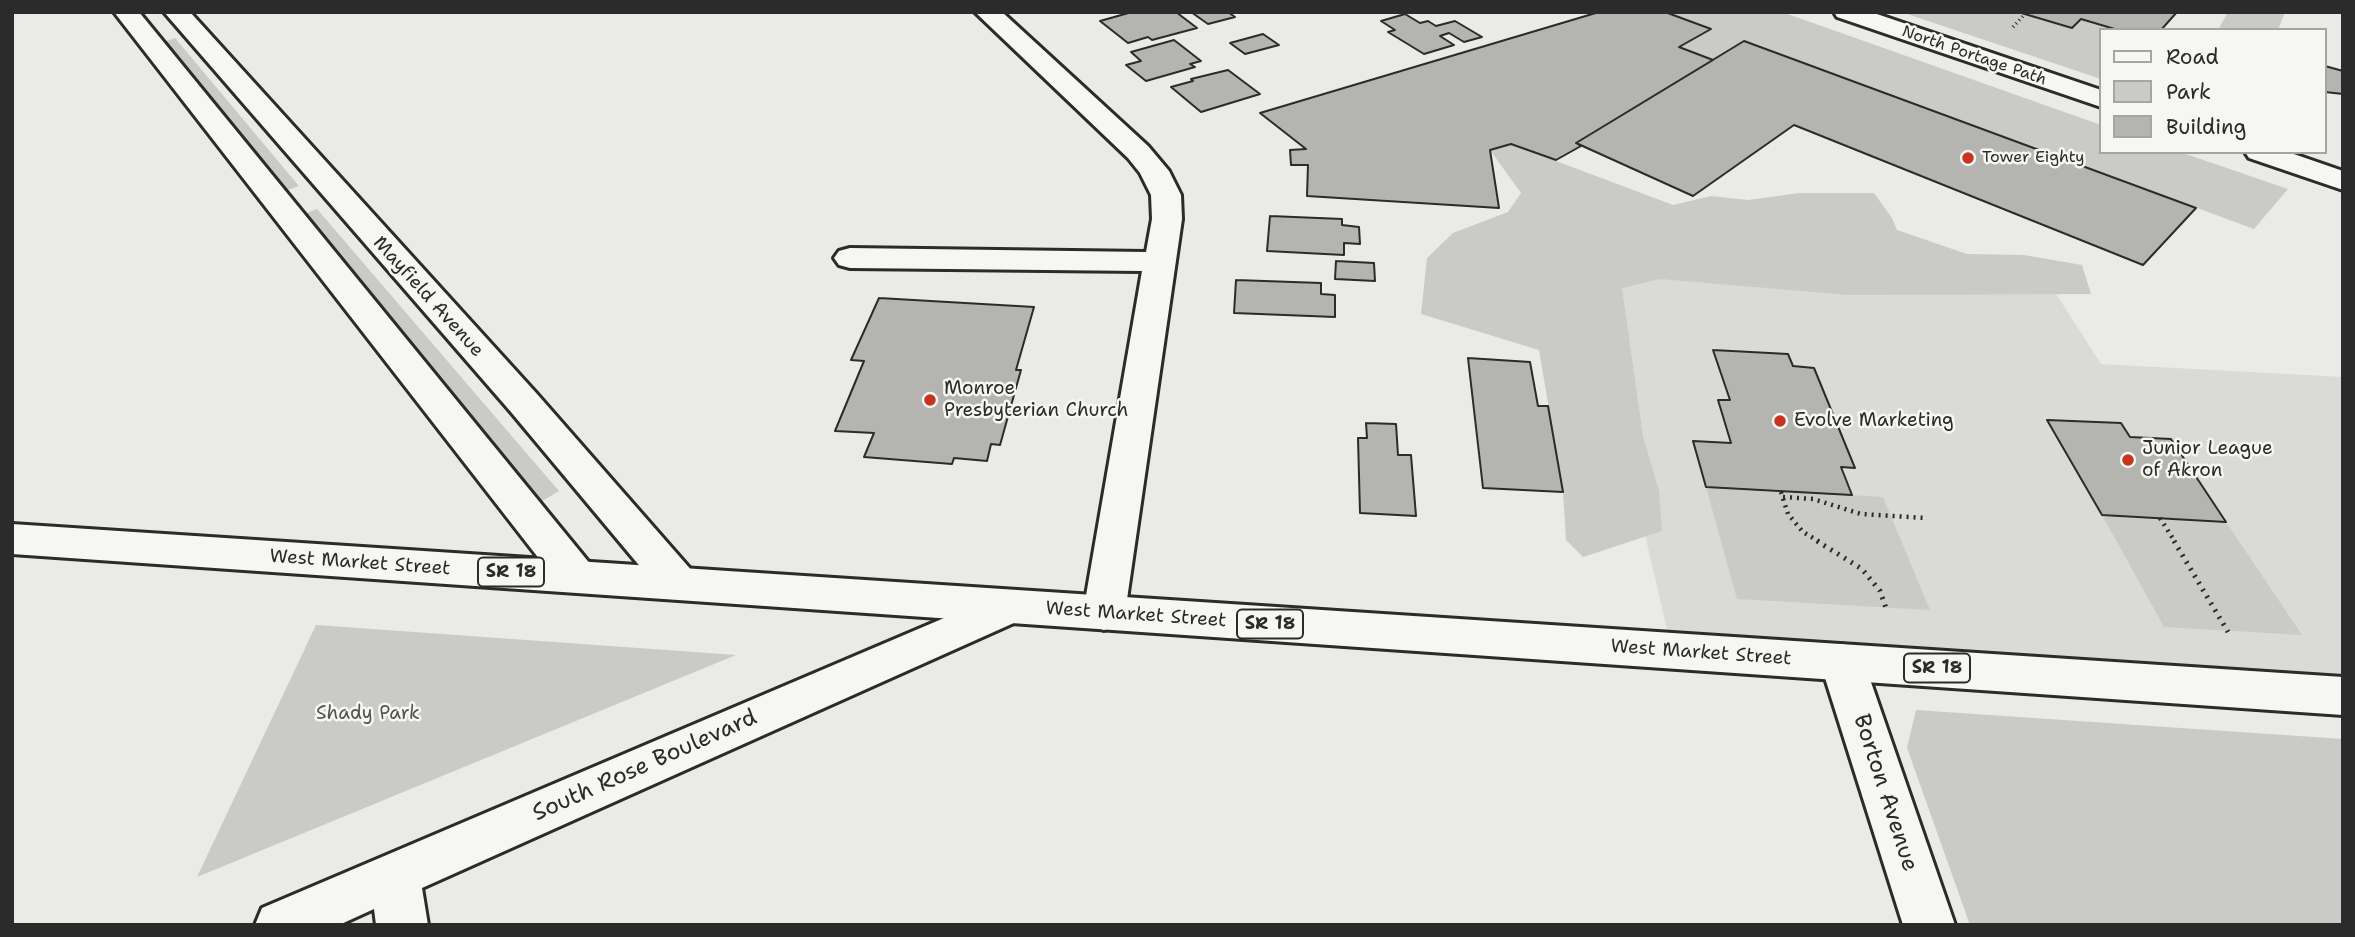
<!DOCTYPE html>
<style>
body{margin:0}
#map{position:relative;width:2355px;height:937px;overflow:hidden;background:#eaeae6;font-family:"Shantell Sans",sans-serif}
canvas{display:block}
.frame{position:absolute;inset:0;border:14px solid #2b2b2b;pointer-events:none}
.legend{position:absolute;left:2099px;top:28px;width:228px;height:126px;box-sizing:border-box;background:#f6f6f2;border:2px solid #a5a5a2;margin:0;padding:9px 12px;list-style:none;font-size:21px;color:#2b2b2b}
.legend li{display:flex;align-items:center;gap:14px;height:35px}
.legend b{width:35px;border:2px solid #a5a5a2}
</style>
<div id="map">
<canvas width="2355" height="937"></canvas>
<div class="frame"></div>
<ul class="legend">
<li><b style="height:9px;background:#f6f6f2"></b>Road</li>
<li><b style="height:19px;background:#cacac7"></b>Park</li>
<li><b style="height:19px;background:#b4b4b1"></b>Building</li>
</ul>
</div>
<script>
const ctx = document.querySelector('canvas').getContext('2d');
ctx.lineJoin = 'round';
function fillPath(path, color) { ctx.fillStyle = color; ctx.fill(path, 'evenodd'); }
const shape = rows => new Path2D(rows.map(r => 'M' + r).join(''));
function stroke(path, color, width, dash) { ctx.strokeStyle = color; ctx.lineWidth = width; ctx.lineCap = dash ? 'butt' : 'round'; ctx.setLineDash(dash || []); ctx.stroke(path); }
function drawText(font, color, halo, rows, align = 'center') {
  ctx.font = font + ' "Shantell Sans",sans-serif'; ctx.lineWidth = 5; ctx.setLineDash([]); ctx.textBaseline = 'middle'; ctx.strokeStyle = halo; ctx.fillStyle = color; for (const [text, x, y, turn = 0] of rows) {
    ctx.save(); ctx.translate(x, y); ctx.rotate((+turn || 0) * Math.PI / 180); ctx.textAlign = isNaN(turn) ? turn : align; if (halo) ctx.strokeText(text, 0, 0); ctx.fillText(text, 0, 0); ctx.restore();
  }
}
fillPath(shape([
 [1582,264,2051,286,2101,364,2343,377,2343,696,1672,651]
]), '#dadad6');
fillPath(shape([
 [1665,12,1782,12,2101,125,2101,152,2180,152,2288,189,2254,229,1744,41,1713,60,1679,47,1710,29],
 [1901,12,2018,12,2071,28,2081,19,2118,30,2101,30,2101,79],
 [2228,12,2285,12,2278,30,2218,30],
 [175,38,299,186,279,193,161,43],
 [1511,144,1673,205,1711,196,1748,200,1799,193,1874,193,1892,218,1897,230,1967,254,2024,255,2082,265,2091,294,1849,295,1660,279,1622,288,1643,437,1659,491,1662,531,1583,557,1566,540,1563,492,1539,350,1421,314,1427,258,1453,233,1508,212,1521,193,1490,150],
 [317,209,559,491,532,507,302,215],
 [1706,487,1883,497,1930,610,1737,599],
 [2102,515,2226,522,2302,635,2164,627],
 [316,625,736,655,197,877],
 [1916,710,2343,739,2343,925,1970,925,1907,748]
]), '#cacac7');
const building = shape([
 [1132,12,1176,12,1197,28,1152,40,1148,37,1128,43,1100,21,1132,12],
 [1191,12,1228,12,1235,17,1208,24,1191,12],
 [1599,12,1665,12,1711,29,1679,47,1713,60,1576,143,1581,146,1556,160,1511,144,1490,150,1499,208,1307,196,1308,165,1291,165,1290,150,1306,149,1260,113,1599,12],
 [2018,12,2177,12,2161,30,2118,30,2081,19,2072,28,2018,12],
 [1405,14,1420,23,1428,21,1436,26,1455,21,1482,37,1464,42,1449,33,1440,36,1454,45,1424,54,1388,32,1395,30,1381,21,1405,14],
 [1263,34,1279,45,1245,54,1230,43,1263,34],
 [1174,40,1201,61,1190,64,1195,67,1146,81,1126,65,1141,61,1131,52,1174,40],
 [1744,41,2196,208,2143,265,1794,125,1693,196,1576,143,1744,41],
 [2325,66,2343,71,2343,94,2325,92,2325,66],
 [1228,70,1260,94,1201,112,1171,87,1193,81,1191,79,1228,70],
 [1270,216,1342,219,1342,225,1359,227,1360,244,1344,243,1344,255,1267,251,1270,216],
 [1336,261,1374,263,1375,281,1335,279,1336,261],
 [1236,280,1321,283,1321,294,1335,295,1335,317,1234,313,1236,280],
 [879,298,1034,307,1016,370,1021,370,1000,445,991,444,987,461,954,458,952,464,864,457,874,433,835,431,864,361,851,360,879,298],
 [1713,350,1788,354,1793,366,1814,368,1855,468,1841,467,1852,495,1706,487,1693,441,1731,443,1718,400,1730,400,1713,350],
 [1468,358,1530,362,1538,406,1548,406,1563,492,1483,488,1468,358],
 [2047,420,2121,423,2130,437,2171,439,2226,522,2102,515,2047,420],
 [1366,423,1396,424,1398,455,1411,455,1416,516,1360,513,1358,438,1367,438,1366,423]
]);
fillPath(building, '#b4b4b1');
stroke(building, '#2b2b2b', 2);
const minor = shape([
 [114,12,139,12,591,565,597,576,591,587,576,592,561,587,114,12],
 [164,12,190,12,537,394,693,572,699,583,693,594,678,599,663,594,511,412,164,12],
 [975,12,1002,12,1148,146,1169,171,1181,195,1182,219,1125,613,1119,625,1104,630,1089,625,1083,613,1142,271,850,268,839,265,834,258,839,251,850,248,1146,252,1152,219,1151,195,1140,173,1128,158,975,12],
 [1010,590,1025,594,1031,606,1025,618,422,888,428,925,376,925,374,909,339,925,255,925,262,908,1010,590],
 [1842,644,1858,649,1864,662,1955,925,1903,925,1820,662,1826,649,1842,644]
]);
const major = shape([
 [1834,12,1871,12,2101,90,2101,107,1837,17,1834,12],
 [2245,152,2288,152,2343,171,2343,190,2249,158,2245,152],
 [12,524,2343,677,2343,715,12,554,12,524]
]);
stroke(minor, '#2b2b2b', 6);
stroke(major, '#2b2b2b', 6);
stroke(shape([
 [2013,27,2025,14]
]), '#2b2b2b', 3.5, [1, 3.5]);
stroke(shape([
 [1781,492,1788,514,1803,532,1820,542],
 [1783,497,1813,499,1861,514,1925,518],
 [2160,518,2175,542]
]), '#2b2b2b', 4.5, [2, 5]);
stroke(shape([
 [1817,541,1862,569,1880,591,1886,608],
 [2174,541,2228,632]
]), '#2b2b2b', 5, [2, 6]);
fillPath(minor, '#f6f6f2');
fillPath(major, '#f6f6f2');
for (const [x, y, r, color] of [
 [1968,158,7,"#c8321e"],
 [930,400,7,"#c8321e"],
 [1780,421,7,"#c8321e"],
 [2128,460,7,"#c8321e"]
]) { const dot = new Path2D(); dot.arc(x, y, r, 0, 2 * Math.PI); ctx.fillStyle = color; ctx.fill(dot); stroke(dot, '#f6f6f2', 2.5); }
drawText('16px', '#2b2b2b', '#f6f6f2', [
 ["North Portage Path",1974,56,19]
]);
drawText('16px', '#2b2b2b', '#f6f6f2', [
 ["Tower Eighty",1982,158]
], 'left');
for (const [x, y, w] of [
 [511,572,66],
 [1270,624,66],
 [1937,668,66]
]) { const box = new Path2D(); box.roundRect(x - w / 2, y - 14.5, w, 29, 5); ctx.fillStyle = '#f6f6f2'; ctx.fill(box); stroke(box, '#2b2b2b', 2); }
drawText('bold 18px', '#2b2b2b', null, [
 ["SR 18",511,572],
 ["SR 18",1270,624],
 ["SR 18",1937,668]
]);
drawText('19px', '#2b2b2b', '#f6f6f2', [
 ["Mayfield Avenue",428,297,48],
 ["West Market Street",360,563,4],
 ["West Market Street",1136,615,4],
 ["West Market Street",1701,653,4]
]);
drawText('19px', '#2b2b2b', '#f6f6f2', [
 ["Monroe",944,389],
 ["Presbyterian Church",944,411],
 ["Evolve Marketing",1794,421],
 ["Junior League",2142,449],
 ["of Akron",2142,471]
], 'left');
drawText('19px', '#535352', '#f6f6f2', [
 ["Shady Park",368,714]
]);
drawText('23px', '#2b2b2b', '#f6f6f2', [
 ["South Rose Boulevard",645,766,-24],
 ["Borton Avenue",1885,793,72]
]);
</script>
